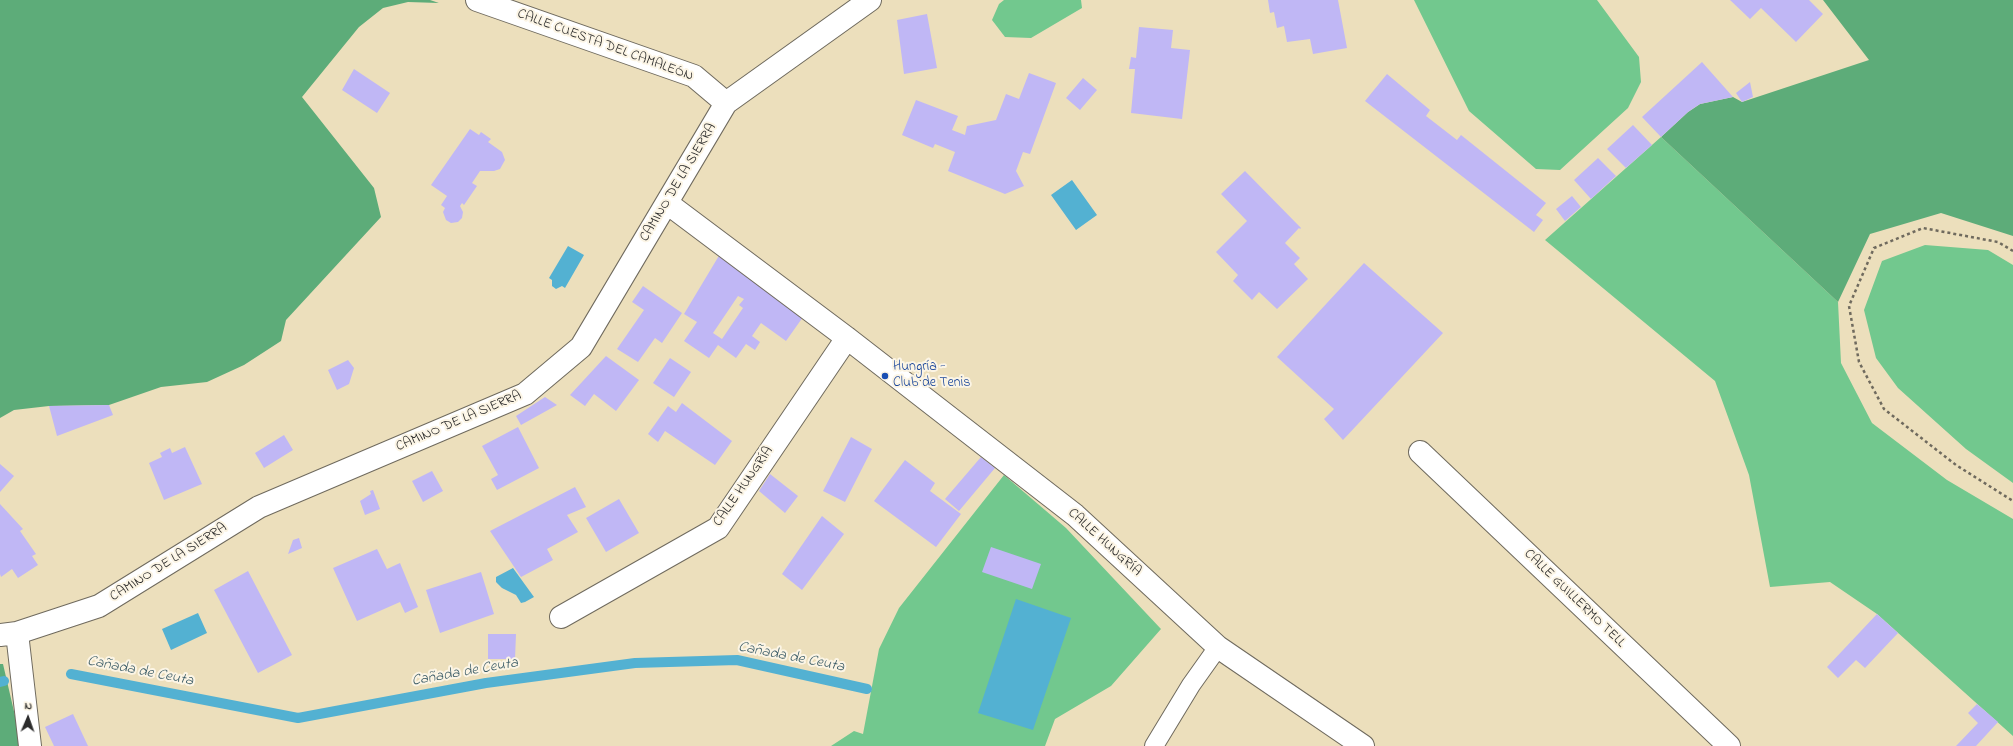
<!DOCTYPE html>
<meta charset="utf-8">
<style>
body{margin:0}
#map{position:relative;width:2013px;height:746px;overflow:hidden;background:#ecdfbc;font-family:"Indie Flower",sans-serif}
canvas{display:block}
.north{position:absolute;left:8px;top:698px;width:40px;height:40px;-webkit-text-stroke:3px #fcf5e5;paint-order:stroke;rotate:2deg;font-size:11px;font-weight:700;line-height:16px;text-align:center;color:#2b2b2b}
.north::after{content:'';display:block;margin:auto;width:14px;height:18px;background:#2b2b2b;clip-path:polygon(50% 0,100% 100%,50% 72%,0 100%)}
</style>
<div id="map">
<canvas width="2013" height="746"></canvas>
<div class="north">N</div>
</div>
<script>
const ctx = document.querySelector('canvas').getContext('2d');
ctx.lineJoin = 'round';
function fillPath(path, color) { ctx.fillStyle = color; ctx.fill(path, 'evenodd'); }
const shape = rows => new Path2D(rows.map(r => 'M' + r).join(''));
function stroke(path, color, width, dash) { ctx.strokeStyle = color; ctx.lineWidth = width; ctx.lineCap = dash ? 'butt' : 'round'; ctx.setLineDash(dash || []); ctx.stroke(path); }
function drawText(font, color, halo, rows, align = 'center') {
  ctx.font = font + ' "Indie Flower",sans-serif'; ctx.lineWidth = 4; ctx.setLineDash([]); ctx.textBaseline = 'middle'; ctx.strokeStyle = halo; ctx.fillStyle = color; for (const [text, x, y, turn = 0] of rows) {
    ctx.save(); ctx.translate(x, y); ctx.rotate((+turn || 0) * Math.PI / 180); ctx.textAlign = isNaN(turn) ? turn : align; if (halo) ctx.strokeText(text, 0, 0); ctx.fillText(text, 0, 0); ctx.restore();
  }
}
fillPath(shape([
 [1004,0,1081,0,1082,8,1031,38,1005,37,992,20,999,4],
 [1414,0,1597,0,1639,57,1641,82,1628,108,1560,170,1536,169,1469,111],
 [1661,137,1838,302,1841,363,1872,423,1947,480,2013,519,2013,736,1877,614,1830,582,1770,587,1749,475,1715,381,1545,240],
 [1925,245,1988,250,2013,265,2013,483,1966,449,1898,388,1876,358,1864,310,1882,261],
 [1004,475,1066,528,1161,629,1111,686,1055,719,1045,746,831,746,854,731,863,734,879,649,899,608]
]), '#72c88e');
fillPath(shape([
 [0,0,430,0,439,3,408,2,383,8,359,27,302,97,374,188,381,217,286,320,281,341,244,365,207,382,161,387,109,405,49,406,14,410,0,418],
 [1823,0,2013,0,2013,236,1941,213,1870,234,1838,302,1661,137,1688,112,1700,104,1733,97,1742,102,1869,60],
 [0,664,3,664,22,746,0,746]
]), '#5dac79');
fillPath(shape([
 [1072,180,1097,215,1076,230,1051,195],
 [568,246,584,255,565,288,562,286,556,289,552,286,552,280,549,278],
 [513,568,534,597,525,602,521,603,516,595,502,588,496,582,496,577],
 [1016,599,1071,618,1033,730,978,713],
 [198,613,207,633,171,650,162,629]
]), '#53b1d2');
stroke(shape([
 [71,674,298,718,486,683,635,663,737,660,867,689],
 [0,682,4,681]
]), '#53b1d2', 10);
fillPath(shape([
 [1268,0,1338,0,1347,48,1313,54,1310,39,1287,42,1284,26,1277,28,1274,12,1270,13],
 [1730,0,1809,0,1823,14,1796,42,1761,8,1750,19],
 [927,14,937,68,904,74,897,20],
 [1139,27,1173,30,1171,48,1190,50,1182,119,1131,113,1135,69,1129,69,1131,57,1136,58],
 [1702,62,1733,97,1700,104,1688,112,1661,137,1642,117],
 [354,69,390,93,377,113,342,90],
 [1029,73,1056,83,1030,154,1023,152,1016,171,1024,186,1005,194,948,171,955,152,935,144,933,148,902,135,916,100,958,116,952,130,965,135,967,126,996,120,1006,94,1019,99],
 [1387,74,1430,110,1426,116,1457,140,1461,135,1546,203,1536,215,1543,220,1534,232,1365,101],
 [1083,78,1097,90,1080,110,1066,98],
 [1750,82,1753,97,1742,102,1736,93],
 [1633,125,1652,145,1626,168,1607,149],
 [470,129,479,135,481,132,491,139,488,142,502,152,505,160,500,169,494,171,480,171,472,183,477,186,464,205,462,203,460,206,463,212,462,218,458,222,451,223,446,220,443,212,445,208,441,205,447,196,431,185],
 [1598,158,1616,176,1591,199,1574,180],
 [1245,171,1301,228,1300,229,1299,228,1285,243,1300,258,1294,264,1308,279,1277,309,1259,292,1252,300,1233,281,1238,275,1216,252,1247,221,1221,194],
 [1572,196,1581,207,1565,221,1556,209],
 [720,254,803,317,786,341,761,323,752,336,760,342,755,350,746,344,736,358,718,345,709,358,684,341,697,322,684,314],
 [738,296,744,299,739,305,743,308,722,339,713,333],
 [1364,263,1443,333,1343,440,1324,419,1334,409,1277,357],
 [643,286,682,313,662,343,655,338,638,362,617,349,644,310,632,302],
 [606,356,639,380,616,411,594,394,585,406,570,395],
 [670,358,691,372,674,397,653,383],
 [348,360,354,368,349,384,337,390,328,370],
 [545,397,557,405,521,425,516,416],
 [682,403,732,441,715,465,665,431,658,442,648,434,668,406,676,412],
 [109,405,113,415,57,436,49,406],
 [518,427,539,468,497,490,491,479,498,475,482,446],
 [284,435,293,450,264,468,255,453],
 [851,437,872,449,845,502,823,491],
 [185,447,202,484,164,500,149,463,162,457,160,453,170,448,172,453],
 [981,457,995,468,959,511,945,499],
 [905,460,935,483,930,491,961,514,936,547,874,501],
 [0,464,14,476,0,492],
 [432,471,443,491,423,502,412,481],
 [770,474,798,496,785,513,759,491],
 [575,487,586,507,567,515,578,532,547,549,553,560,521,577,490,531],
 [373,490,380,509,365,515,360,501,371,494,370,491],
 [619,499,639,533,606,552,586,518],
 [0,504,23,529,20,531,36,554,32,556,38,565,18,578,12,569,1,577,0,574],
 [822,516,844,534,802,590,782,574],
 [299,538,302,548,288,554,293,540],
 [991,547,1041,564,1032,589,982,572],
 [377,549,387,569,400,563,418,607,405,613,400,602,357,621,333,568],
 [248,571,292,655,258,673,214,590],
 [481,572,494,614,440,633,426,590],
 [1877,614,1898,633,1865,668,1856,660,1838,678,1827,667],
 [488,634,516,634,515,659,488,659],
 [1977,704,1998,722,1976,746,1956,746,1978,723,1968,713],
 [73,714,88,746,54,746,45,727]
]), '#c0b7f5');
const lane = shape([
 [1154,746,1191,685,1218,647]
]);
const street = shape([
 [477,0,694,76,726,103],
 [667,203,847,338,1075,515,1218,647,1363,746],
 [1420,452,1729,746],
 [561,617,718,528,847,338],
 [17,633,30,746],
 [0,635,17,633,99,606,259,507,525,394,581,347,726,103,870,0]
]);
stroke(lane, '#6f6a5e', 20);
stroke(street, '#6f6a5e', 24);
stroke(shape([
 [2013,251,1998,242,1923,228,1874,248,1849,306,1859,362,1884,409,1956,465,2013,501]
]), '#6f6a5e', 2.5, [3, 3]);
stroke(lane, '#fff', 18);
stroke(street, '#fff', 22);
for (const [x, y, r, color] of [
 [885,376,4,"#1a4fb4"]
]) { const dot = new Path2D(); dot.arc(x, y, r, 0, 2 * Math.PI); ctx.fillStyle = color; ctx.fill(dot); stroke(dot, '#fcf5e5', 1.5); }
drawText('14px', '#2b2b2b', '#fcf5e5', [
 ["CALLE CUESTA DEL CAMALEÓN",605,46,20],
 ["CAMINO DE LA SIERRA",679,183,-59],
 ["CAMINO DE LA SIERRA",459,422,-23],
 ["CALLE HUNGRÍA",744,487,-55],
 ["CALLE HUNGRÍA",1104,543,42],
 ["CAMINO DE LA SIERRA",169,563,-32],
 ["CALLE GUILLERMO TELL",1574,599,44]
]);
drawText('14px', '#164399', '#fcf5e5', [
 ["Hungría -",893,368],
 ["Club de Tenis",893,384]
], 'left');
drawText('italic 15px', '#395a65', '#fcf5e5', [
 ["Cañada de Ceuta",791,658,11],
 ["Cañada de Ceuta",140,672,11],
 ["Cañada de Ceuta",465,673,-10]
]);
</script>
